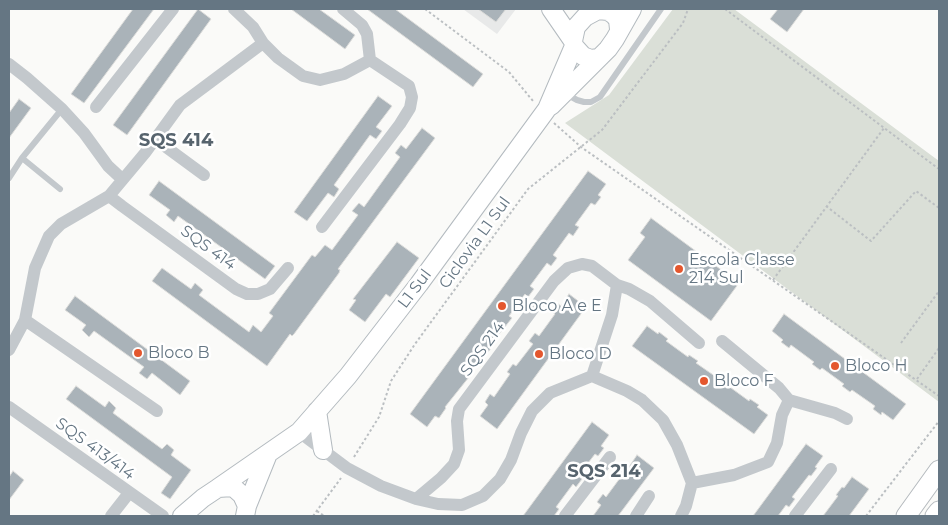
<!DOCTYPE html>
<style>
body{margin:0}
#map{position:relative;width:948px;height:525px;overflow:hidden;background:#fafaf8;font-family:Montserrat,sans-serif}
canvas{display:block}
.frame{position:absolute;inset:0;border:10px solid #657683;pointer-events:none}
</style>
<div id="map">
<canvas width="948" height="525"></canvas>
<div class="frame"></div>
</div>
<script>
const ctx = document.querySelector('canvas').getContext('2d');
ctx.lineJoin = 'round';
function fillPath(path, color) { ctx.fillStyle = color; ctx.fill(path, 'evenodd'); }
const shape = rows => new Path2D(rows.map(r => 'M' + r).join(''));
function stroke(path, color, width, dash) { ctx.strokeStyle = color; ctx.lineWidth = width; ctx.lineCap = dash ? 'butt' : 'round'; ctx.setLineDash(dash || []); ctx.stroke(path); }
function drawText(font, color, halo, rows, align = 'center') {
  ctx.font = font + ' Montserrat,sans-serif'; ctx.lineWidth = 5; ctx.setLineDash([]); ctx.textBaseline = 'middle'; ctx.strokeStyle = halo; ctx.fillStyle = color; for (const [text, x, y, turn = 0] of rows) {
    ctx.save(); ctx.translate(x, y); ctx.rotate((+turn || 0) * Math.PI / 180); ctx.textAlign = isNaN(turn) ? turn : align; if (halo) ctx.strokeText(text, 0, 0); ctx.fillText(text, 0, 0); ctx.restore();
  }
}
fillPath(shape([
 [463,9,516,9,497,34]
]), '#e8e9e9');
fillPath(shape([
 [673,9,734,9,939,161,939,402,565,123,609,95]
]), '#dadfd7');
const building = shape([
 [133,9,154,9,84,103,71,94,133,9],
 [198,9,211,19,127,135,113,125,198,9],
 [291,9,319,9,355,35,345,49,291,9],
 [367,9,395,9,483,74,473,87,367,9],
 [478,9,506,9,496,22,478,9],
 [778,9,804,9,787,32,770,19,778,9],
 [378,96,392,106,376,127,382,131,376,139,370,135,334,185,339,189,334,197,328,193,307,221,294,212,378,96],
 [19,99,31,108,9,138,9,113,19,99],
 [422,128,435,138,338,269,340,270,339,273,294,334,292,336,290,334,267,366,152,281,162,268,191,289,195,283,203,290,199,295,249,332,253,325,261,332,273,316,269,313,312,255,315,257,325,245,332,250,358,215,352,211,359,203,364,207,400,157,395,153,401,145,406,149,422,128],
 [588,171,606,184,598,195,601,197,595,205,591,203,575,225,579,227,573,236,569,233,553,255,557,258,551,266,547,263,530,286,534,289,528,297,525,294,509,316,512,318,491,344,492,347,484,357,482,356,467,376,469,377,445,407,446,408,439,418,435,416,427,427,410,414,588,171],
 [159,181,275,266,265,279,236,258,232,264,224,258,228,252,178,216,174,222,166,215,170,210,149,195,159,181],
 [651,218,739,283,711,321,628,260,645,237,640,233,651,218],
 [397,242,419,258,390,297,386,294,365,322,349,310,356,300,353,299,397,242],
 [569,294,586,307,497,429,480,416,488,405,485,402,490,394,494,397,510,374,507,372,513,364,516,366,533,344,529,341,535,333,539,336,555,314,551,311,557,303,561,306,569,294],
 [75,296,190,381,180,395,152,373,147,379,139,373,144,367,94,331,89,337,82,330,86,325,65,310,75,296],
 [784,314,906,404,893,420,882,412,881,415,873,409,875,406,852,390,850,392,842,386,844,384,822,368,820,370,812,364,814,362,791,345,789,348,781,342,783,340,772,331,784,314],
 [647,326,658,334,659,332,668,339,666,341,688,357,689,355,698,361,696,363,719,379,720,377,728,383,727,385,749,401,750,399,759,405,757,407,768,415,754,434,632,346,647,326],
 [76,386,105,407,109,401,116,408,113,413,162,449,167,444,174,450,171,455,191,470,170,499,161,493,172,477,66,399,76,386],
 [592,422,609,435,601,446,604,448,598,456,595,454,578,476,582,479,576,487,573,484,556,507,559,509,554,516,523,516,592,422],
 [806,444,823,456,815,467,817,468,811,476,809,475,792,497,795,499,789,507,786,505,778,516,753,516,806,444],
 [637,455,654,468,618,516,593,516,601,505,597,502,603,494,606,497,623,474,619,472,625,464,629,467,637,455],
 [13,471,24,480,9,500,9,477,13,471],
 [852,477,869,489,849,516,823,516,838,496,836,495,842,487,844,488,852,477]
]);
fillPath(building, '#aab3b9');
stroke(building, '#dcdcda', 1);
const secondary = shape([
 [551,9,573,41],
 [619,29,618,20,614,15,608,11,598,10,585,17,576,27,573,41,574,46,583,56,591,59,599,58,608,49,615,39,632,9],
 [551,106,599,58],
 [317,411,323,450],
 [218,488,299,432,348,376,419,284,547,109,574,46],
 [247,506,268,454],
 [182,516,203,498,218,488,233,487,242,495,247,506,245,516]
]);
const primary = shape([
 [906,516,939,470],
 [935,516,939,511]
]);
stroke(secondary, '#b3babf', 20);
stroke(primary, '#b5babe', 21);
stroke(shape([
 [425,9,509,72,533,101],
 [725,9,939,169],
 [554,123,581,147,939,396],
 [826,206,871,241,916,191,939,208],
 [773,280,884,128],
 [901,343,939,291],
 [917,379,939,348],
 [354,457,379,417,391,381,415,344,528,189,602,130,683,23,688,9],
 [317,511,324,516],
 [313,516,341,478],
 [866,516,939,421]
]), '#bbbfc2', 2, [2.5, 2.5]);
stroke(shape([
 [566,94,577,100,584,102,591,102,600,97,661,9],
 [22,158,60,189],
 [9,178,22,158,62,109]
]), '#c3c8cc', 6);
stroke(shape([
 [234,9,253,27,263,43,278,58,303,76,320,80,344,74,370,60,409,86,412,97,410,108,400,124,322,227],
 [343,9,362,25,367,34,370,60],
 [9,64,27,78,62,109,84,133,108,166,122,179],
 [96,107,173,9],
 [155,139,204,175],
 [109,196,122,206,236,289,247,294,258,294,270,289,288,268],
 [25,320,157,411],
 [9,350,25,320,35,268,49,236,61,224,109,196,145,153,180,105,263,43],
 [592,376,612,315,617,285],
 [789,400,835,413,847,419],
 [9,407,163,516],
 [299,432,347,468,381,486,416,499,438,504,462,505,483,496,500,479,511,460,521,433,532,411,550,393,592,376,627,391,642,400,663,420,677,445,692,483,686,506,681,516],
 [692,483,734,475,768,462,777,443,782,415,789,400,779,388,722,341],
 [416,499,441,478,454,464,459,450,457,421,459,409,554,281,568,268,582,264,592,266,617,285,629,289,650,301,699,343],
 [111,516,129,493],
 [565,516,610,457],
 [636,516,649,496],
 [795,516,831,469]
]), '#c3c8cc', 12);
stroke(secondary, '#fff', 18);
stroke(primary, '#fff', 19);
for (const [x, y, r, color] of [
 [679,269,5,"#e4572e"],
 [502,306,5,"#e4572e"],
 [138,353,5,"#e4572e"],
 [539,354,5,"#e4572e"],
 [835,366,5,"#e4572e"],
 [704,381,5,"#e4572e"]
]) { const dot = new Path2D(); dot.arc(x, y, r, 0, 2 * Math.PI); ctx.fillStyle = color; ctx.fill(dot); stroke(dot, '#fff', 2); }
drawText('16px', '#657683', '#fff', [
 ["Ciclovia L1 Sul",475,243,-54],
 ["SQS 414",208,248,36],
 ["L1 Sul",415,289,-53],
 ["SQS 214",483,349,-54],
 ["SQS 413/414",95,449,36]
]);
drawText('16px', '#657683', '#fff', [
 ["Escola Classe",689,260],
 ["214 Sul",689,278],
 ["Bloco A e E",512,306],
 ["Bloco B",148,353],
 ["Bloco D",549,354],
 ["Bloco H",845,366],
 ["Bloco F",714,381]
], 'left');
drawText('bold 18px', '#57646e', '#fff', [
 ["SQS 414",176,141],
 ["SQS 214",604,472]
]);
</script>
